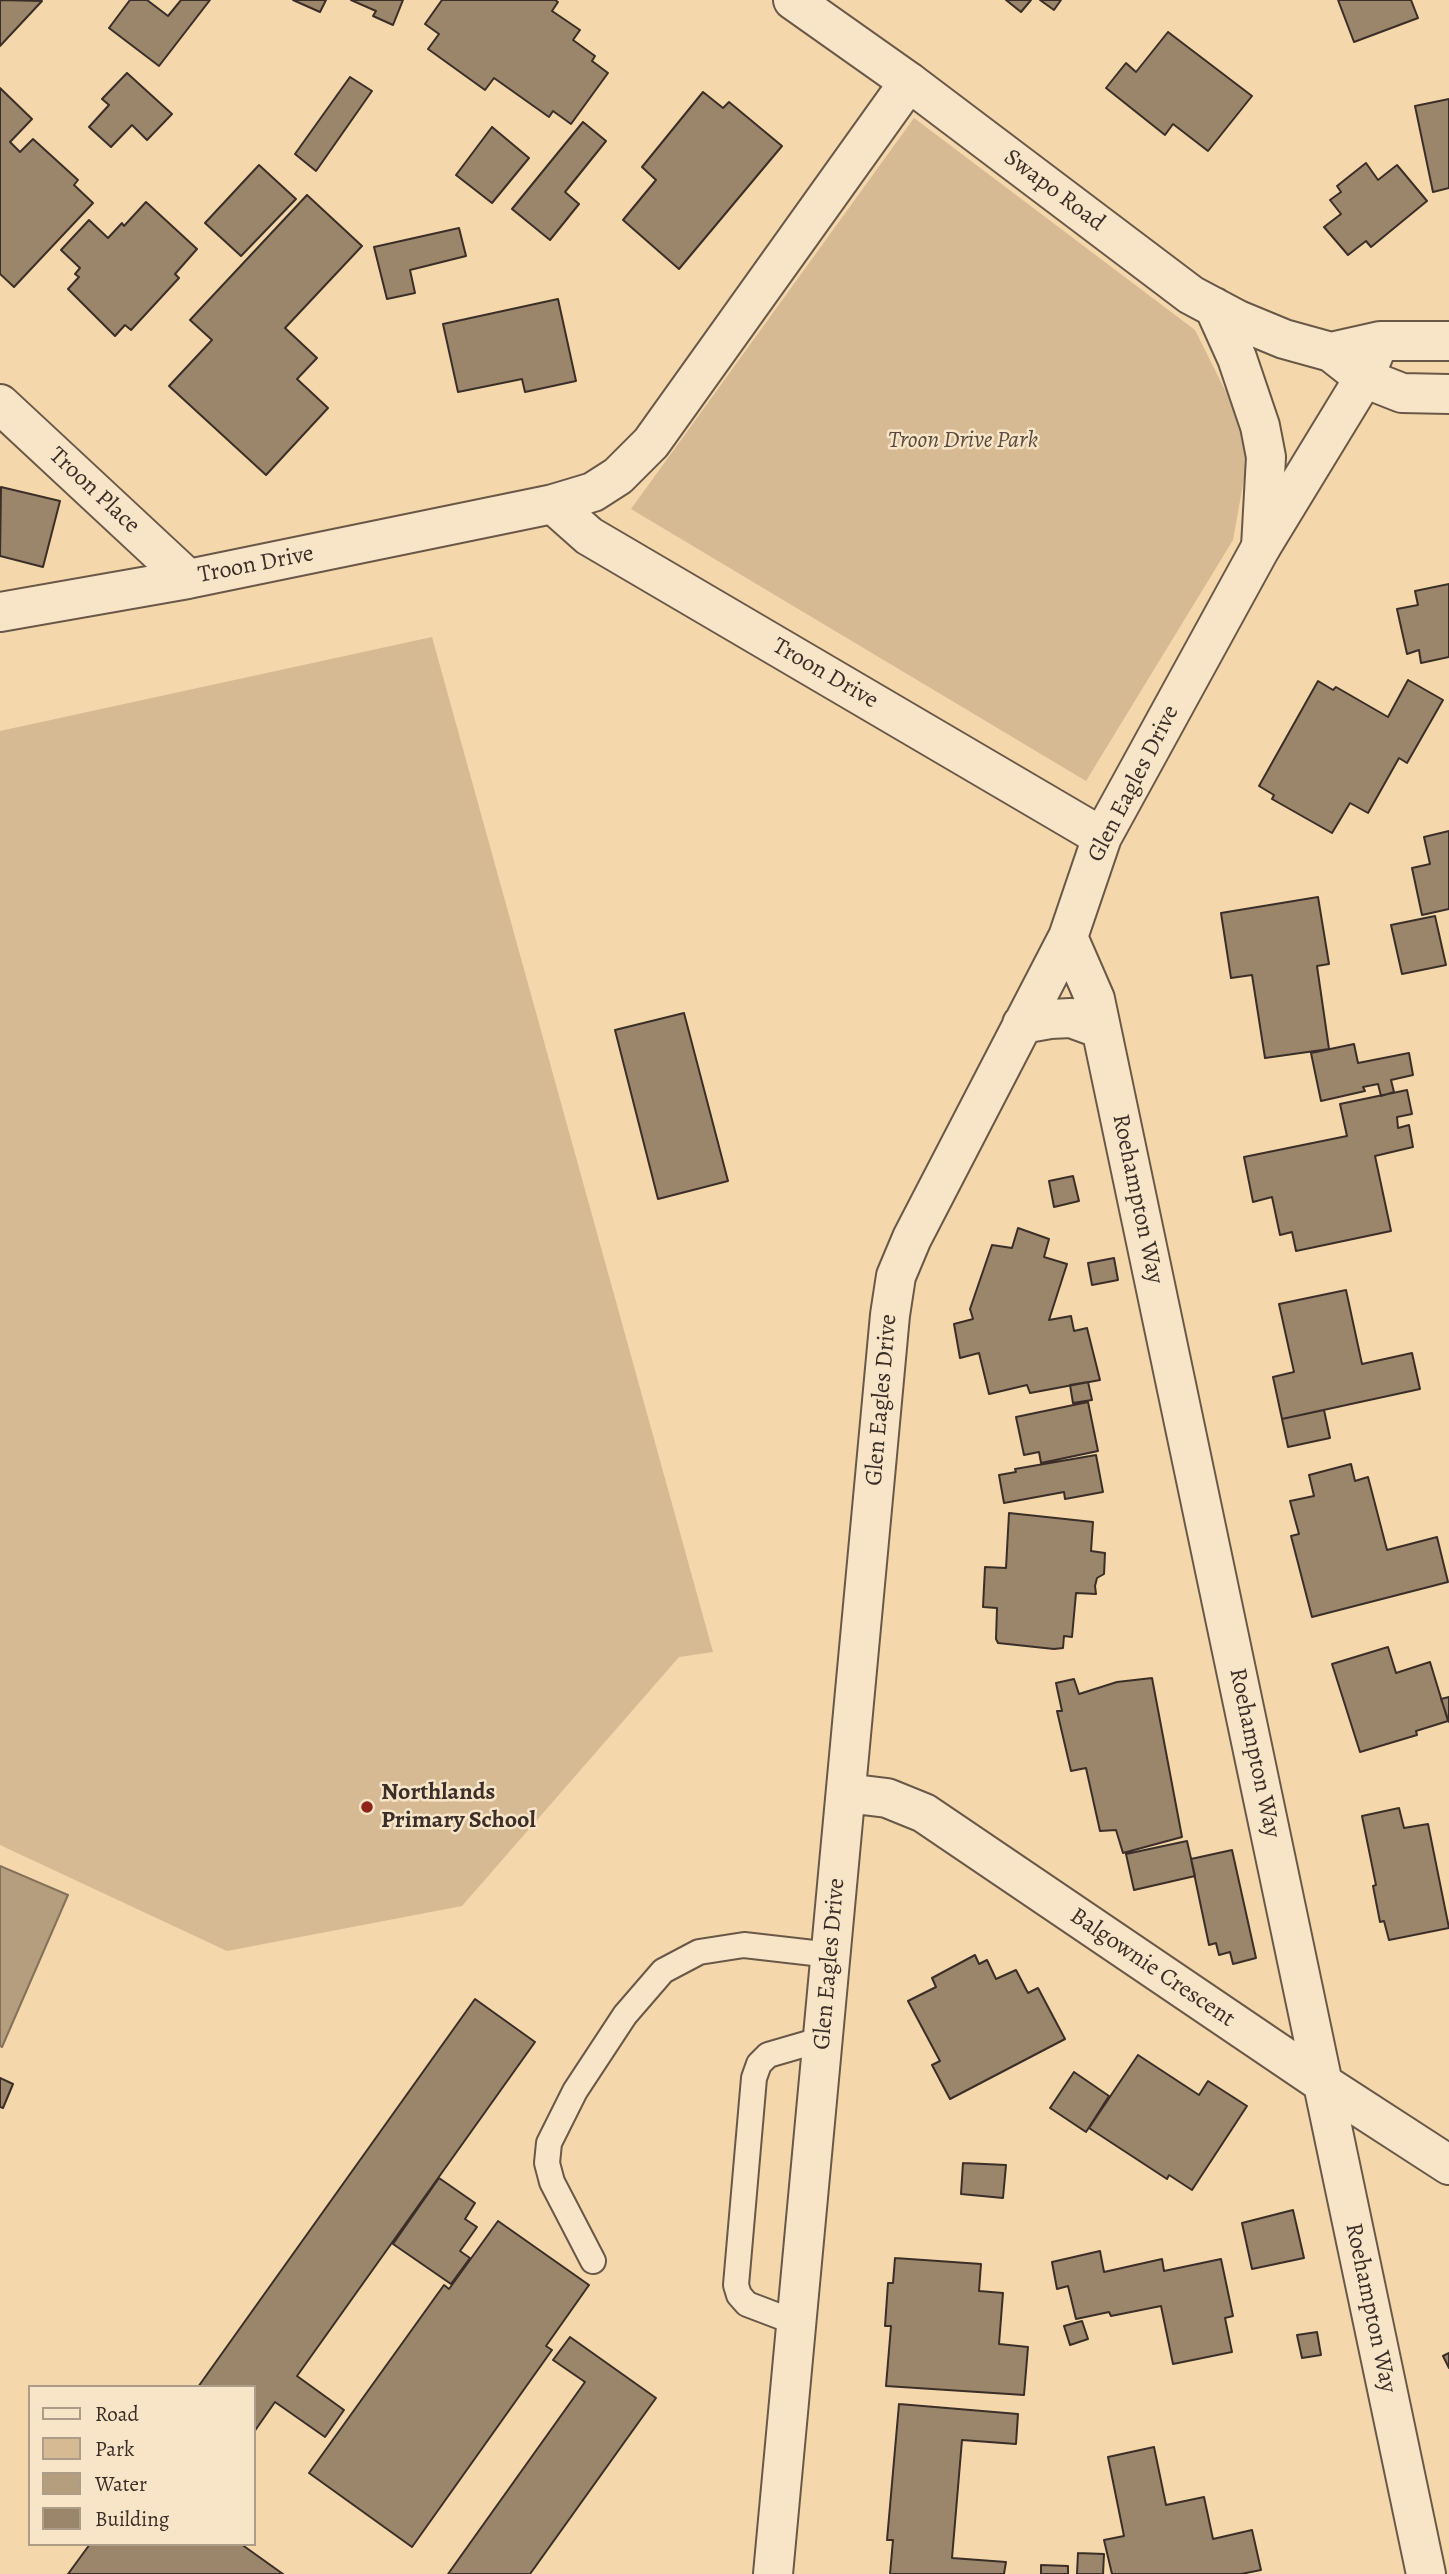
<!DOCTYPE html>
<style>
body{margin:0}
#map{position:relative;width:1449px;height:2574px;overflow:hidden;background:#f4d7aa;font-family:Alegreya,serif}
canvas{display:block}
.legend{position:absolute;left:28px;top:2385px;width:228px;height:161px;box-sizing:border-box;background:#f8e5c8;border:2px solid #ac9c88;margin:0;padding:9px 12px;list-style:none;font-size:21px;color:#3b2e28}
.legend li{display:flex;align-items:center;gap:14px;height:35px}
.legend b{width:35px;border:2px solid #ac9c88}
</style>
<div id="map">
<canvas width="1449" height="2574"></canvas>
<ul class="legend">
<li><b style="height:9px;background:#f8e5c8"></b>Road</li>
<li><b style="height:19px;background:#d5ba94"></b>Park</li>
<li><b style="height:19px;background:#b59e7e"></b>Water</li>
<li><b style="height:19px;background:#9b866c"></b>Building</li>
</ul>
</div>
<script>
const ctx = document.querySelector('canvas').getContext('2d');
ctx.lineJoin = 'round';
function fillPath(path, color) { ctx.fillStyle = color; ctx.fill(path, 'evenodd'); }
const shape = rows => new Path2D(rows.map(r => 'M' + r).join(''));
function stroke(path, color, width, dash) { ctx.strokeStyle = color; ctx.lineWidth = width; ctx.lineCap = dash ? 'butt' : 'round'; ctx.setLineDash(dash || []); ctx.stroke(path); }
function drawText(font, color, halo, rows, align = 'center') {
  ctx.font = font + ' Alegreya,serif'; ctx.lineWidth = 5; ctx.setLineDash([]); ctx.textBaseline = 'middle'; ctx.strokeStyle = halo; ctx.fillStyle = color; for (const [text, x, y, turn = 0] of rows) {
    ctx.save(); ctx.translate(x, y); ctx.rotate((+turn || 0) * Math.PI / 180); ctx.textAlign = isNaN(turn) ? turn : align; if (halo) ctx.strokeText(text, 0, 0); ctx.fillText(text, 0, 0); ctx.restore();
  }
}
fillPath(shape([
 [914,118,1195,330,1227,394,1249,451,1233,540,1086,781,631,509],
 [432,637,713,1652,679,1657,462,1906,227,1951,0,1845,0,731]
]), '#d5ba94');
const water = shape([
 [0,1866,68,1895,2,2047,0,2046,0,1866]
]);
fillPath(water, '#b59e7e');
stroke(water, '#84715c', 2);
const building = shape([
 [0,0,42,1,0,46,0,0],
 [130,0,147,0,168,16,181,0,210,0,159,66,109,28,130,0],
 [293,0,326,0,320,12,293,0],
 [351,0,403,0,393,25,373,16,376,11,351,0],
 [442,0,555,0,558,2,552,11,580,30,573,40,595,56,592,61,608,73,571,124,553,111,549,117,494,78,485,90,428,49,439,34,425,24,442,0],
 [1006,0,1031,0,1021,12,1006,0],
 [1040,0,1061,0,1054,10,1040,0],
 [1338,0,1411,0,1418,18,1354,42,1338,0],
 [1168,32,1252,96,1208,151,1173,124,1165,135,1106,88,1126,63,1136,72,1168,32],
 [127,73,172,114,147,140,132,125,111,147,89,127,109,105,102,99,127,73],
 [350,77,372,91,316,171,295,154,350,77],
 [0,88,32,119,10,142,20,152,33,139,78,180,74,185,93,203,14,287,0,274,0,88],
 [703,92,723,108,729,102,782,146,679,269,623,220,656,180,642,167,703,92],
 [1449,99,1449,188,1433,192,1415,106,1449,99],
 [583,122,606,141,565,192,579,204,550,240,512,209,583,122],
 [492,127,529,158,492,203,456,175,492,127],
 [1366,163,1378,180,1397,165,1427,201,1371,247,1366,241,1348,255,1324,227,1341,214,1330,200,1341,192,1337,186,1366,163],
 [259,165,296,199,241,256,205,223,259,165],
 [307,195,362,246,285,328,317,358,297,379,328,408,266,475,169,386,212,340,190,320,307,195],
 [146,202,197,249,175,274,179,278,131,330,125,325,115,336,68,289,79,277,75,274,80,268,61,250,89,220,108,238,122,223,124,226,146,202],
 [459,228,466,256,410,270,415,293,387,299,374,247,459,228],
 [558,299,576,381,525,392,522,379,458,392,443,324,558,299],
 [1,487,60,501,43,567,0,556,1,487],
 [1449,584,1449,657,1421,663,1419,650,1407,654,1397,609,1418,605,1415,591,1449,584],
 [1408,680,1443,700,1407,763,1399,758,1368,813,1350,803,1332,833,1272,799,1274,795,1259,786,1318,681,1333,690,1336,687,1388,717,1408,680],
 [1449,831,1449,909,1422,915,1412,868,1430,864,1424,837,1449,831],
 [1318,897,1329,964,1317,966,1329,1049,1265,1058,1252,975,1231,978,1221,913,1318,897],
 [1435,916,1446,965,1402,974,1391,925,1435,916],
 [684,1013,728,1181,658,1199,615,1030,684,1013],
 [1354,1044,1358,1063,1409,1053,1413,1075,1391,1080,1394,1092,1381,1096,1378,1084,1363,1087,1365,1091,1321,1101,1311,1053,1354,1044],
 [1407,1090,1412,1114,1397,1117,1398,1128,1409,1125,1413,1147,1375,1156,1391,1231,1296,1251,1292,1232,1280,1235,1272,1197,1253,1202,1244,1157,1347,1136,1340,1104,1407,1090],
 [1073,1176,1079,1201,1054,1207,1049,1181,1073,1176],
 [1018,1228,1049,1239,1044,1257,1067,1264,1049,1320,1071,1316,1074,1331,1087,1328,1100,1380,1030,1393,1027,1385,989,1394,979,1353,960,1358,954,1324,973,1319,970,1309,992,1245,1012,1248,1018,1228],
 [1114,1258,1118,1280,1092,1285,1088,1263,1114,1258],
 [1346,1290,1362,1364,1412,1353,1420,1389,1282,1419,1273,1377,1294,1372,1279,1304,1346,1290],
 [1088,1382,1092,1400,1073,1403,1070,1385,1088,1382],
 [1088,1402,1098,1451,1041,1463,1039,1452,1024,1455,1016,1417,1088,1402],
 [1324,1410,1330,1438,1288,1447,1282,1419,1324,1410],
 [1096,1455,1103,1492,1065,1499,1064,1492,1004,1503,999,1475,1016,1472,1015,1469,1096,1455],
 [1351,1464,1355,1481,1368,1477,1387,1550,1437,1537,1448,1582,1312,1617,1291,1536,1299,1534,1290,1501,1314,1496,1309,1475,1351,1464],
 [1009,1513,1093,1522,1091,1551,1105,1553,1104,1574,1097,1578,1095,1586,1096,1594,1076,1593,1072,1637,1064,1636,1063,1648,1054,1649,998,1643,996,1639,997,1608,983,1607,985,1567,1006,1568,1009,1513],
 [1388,1647,1396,1673,1430,1662,1448,1721,1416,1731,1417,1735,1360,1752,1332,1664,1388,1647],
 [1152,1678,1182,1837,1123,1853,1116,1830,1100,1831,1086,1768,1071,1771,1057,1711,1062,1711,1056,1683,1074,1679,1079,1694,1117,1682,1152,1678],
 [1449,1697,1449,1722,1441,1699,1449,1697],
 [1399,1808,1404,1828,1428,1824,1449,1928,1389,1940,1384,1921,1380,1922,1373,1886,1376,1885,1362,1816,1399,1808],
 [1187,1841,1195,1876,1134,1890,1126,1854,1187,1841],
 [1232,1850,1256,1958,1233,1964,1230,1952,1219,1955,1216,1943,1209,1945,1191,1859,1232,1850],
 [975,1955,979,1964,987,1960,996,1979,1016,1970,1028,1993,1038,1988,1065,2039,950,2099,932,2065,940,2061,908,2001,936,1987,932,1978,975,1955],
 [475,1999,535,2042,297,2376,344,2410,325,2437,275,2402,254,2432,254,2387,198,2387,475,1999],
 [1138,2055,1199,2095,1208,2081,1247,2106,1192,2190,1169,2175,1167,2179,1089,2128,1138,2055],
 [1074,2072,1109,2096,1086,2132,1050,2108,1074,2072],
 [0,2078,13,2084,3,2108,0,2107,0,2078],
 [963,2163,1006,2165,1003,2198,961,2194,963,2163],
 [439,2178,475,2203,465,2219,477,2227,460,2251,470,2258,451,2284,393,2244,439,2178],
 [1293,2210,1304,2258,1252,2269,1242,2223,1293,2210],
 [498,2221,589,2285,546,2346,552,2350,412,2547,309,2473,444,2285,449,2289,498,2221],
 [1100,2251,1104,2272,1162,2259,1164,2271,1221,2259,1233,2316,1225,2318,1232,2352,1173,2364,1161,2306,1111,2316,1109,2312,1076,2319,1068,2286,1057,2289,1052,2262,1100,2251],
 [895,2258,981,2264,979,2291,1003,2293,999,2344,1028,2347,1024,2395,886,2386,891,2326,885,2326,888,2283,893,2283,895,2258],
 [1082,2321,1088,2339,1070,2345,1064,2326,1082,2321],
 [1317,2332,1321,2355,1302,2358,1297,2335,1317,2332],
 [570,2337,656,2398,530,2574,448,2574,585,2382,553,2360,570,2337],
 [1449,2353,1449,2368,1443,2356,1449,2353],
 [899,2404,1018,2414,1016,2444,962,2440,952,2558,1006,2562,1004,2574,890,2574,893,2540,887,2540,899,2404],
 [1154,2447,1166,2505,1204,2497,1213,2539,1252,2530,1261,2570,1241,2574,1112,2574,1104,2540,1124,2536,1108,2457,1154,2447],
 [90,2544,241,2544,283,2574,68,2574,90,2544],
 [1078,2553,1104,2554,1103,2574,1077,2574,1078,2553],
 [1041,2565,1068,2566,1068,2574,1041,2574,1041,2565]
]);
fillPath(building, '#9b866c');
stroke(building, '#3b2e28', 2);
const service = shape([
 [593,2261,552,2182,547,2163,549,2143,575,2091,625,2015,663,1971,699,1952,744,1945,831,1955],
 [797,2323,747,2304,739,2295,736,2285,754,2078,759,2064,768,2055,823,2039]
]);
const minor = shape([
 [0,404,188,579],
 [553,504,589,536,1102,837],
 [0,612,188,579,553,504,593,492,618,476,651,443,909,82],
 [1068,937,1095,999,1426,2574],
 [1022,1024,1050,1019,1071,1018,1101,1029],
 [846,1793,887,1798,924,1813,1324,2084,1449,2165],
 [773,2574,890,1315,896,1276,912,1238,1068,937,1102,837,1261,547,1364,378,1376,349]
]);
const tertiary = shape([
 [793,0,909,82,1191,295,1238,320,1284,339,1331,352,1364,378,1402,393,1449,394],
 [1214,307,1237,358,1260,426,1266,457,1261,547],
 [1331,352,1380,341,1449,341]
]);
stroke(service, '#695848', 28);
stroke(minor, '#695848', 42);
stroke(tertiary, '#695848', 42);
stroke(service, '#f8e5c8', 24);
stroke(minor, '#f8e5c8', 38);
stroke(tertiary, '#f8e5c8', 38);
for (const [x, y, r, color] of [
 [367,1807,7,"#8f2418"]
]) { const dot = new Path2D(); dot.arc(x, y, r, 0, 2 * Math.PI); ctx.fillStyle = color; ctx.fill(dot); stroke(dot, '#f8e5c8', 2.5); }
drawText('24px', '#3b2e28', '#f8e5c8', [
 ["Swapo Road",1054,191,37],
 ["Troon Place",94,491,43],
 ["Troon Drive",256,565,-11],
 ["Troon Drive",825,674,30],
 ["Glen Eagles Drive",1134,784,-63],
 ["Roehampton Way",1137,1199,78],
 ["Glen Eagles Drive",882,1400,-85],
 ["Roehampton Way",1254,1753,78],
 ["Glen Eagles Drive",830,1964,-85],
 ["Balgownie Crescent",1152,1968,34],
 ["Roehampton Way",1370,2308,78]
]);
drawText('italic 24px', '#5a4a3e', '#f8e5c8', [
 ["Troon Drive Park",963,441]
]);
drawText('bold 24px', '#3b2e28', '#f8e5c8', [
 ["Northlands",381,1793],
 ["Primary School",381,1821]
], 'left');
</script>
